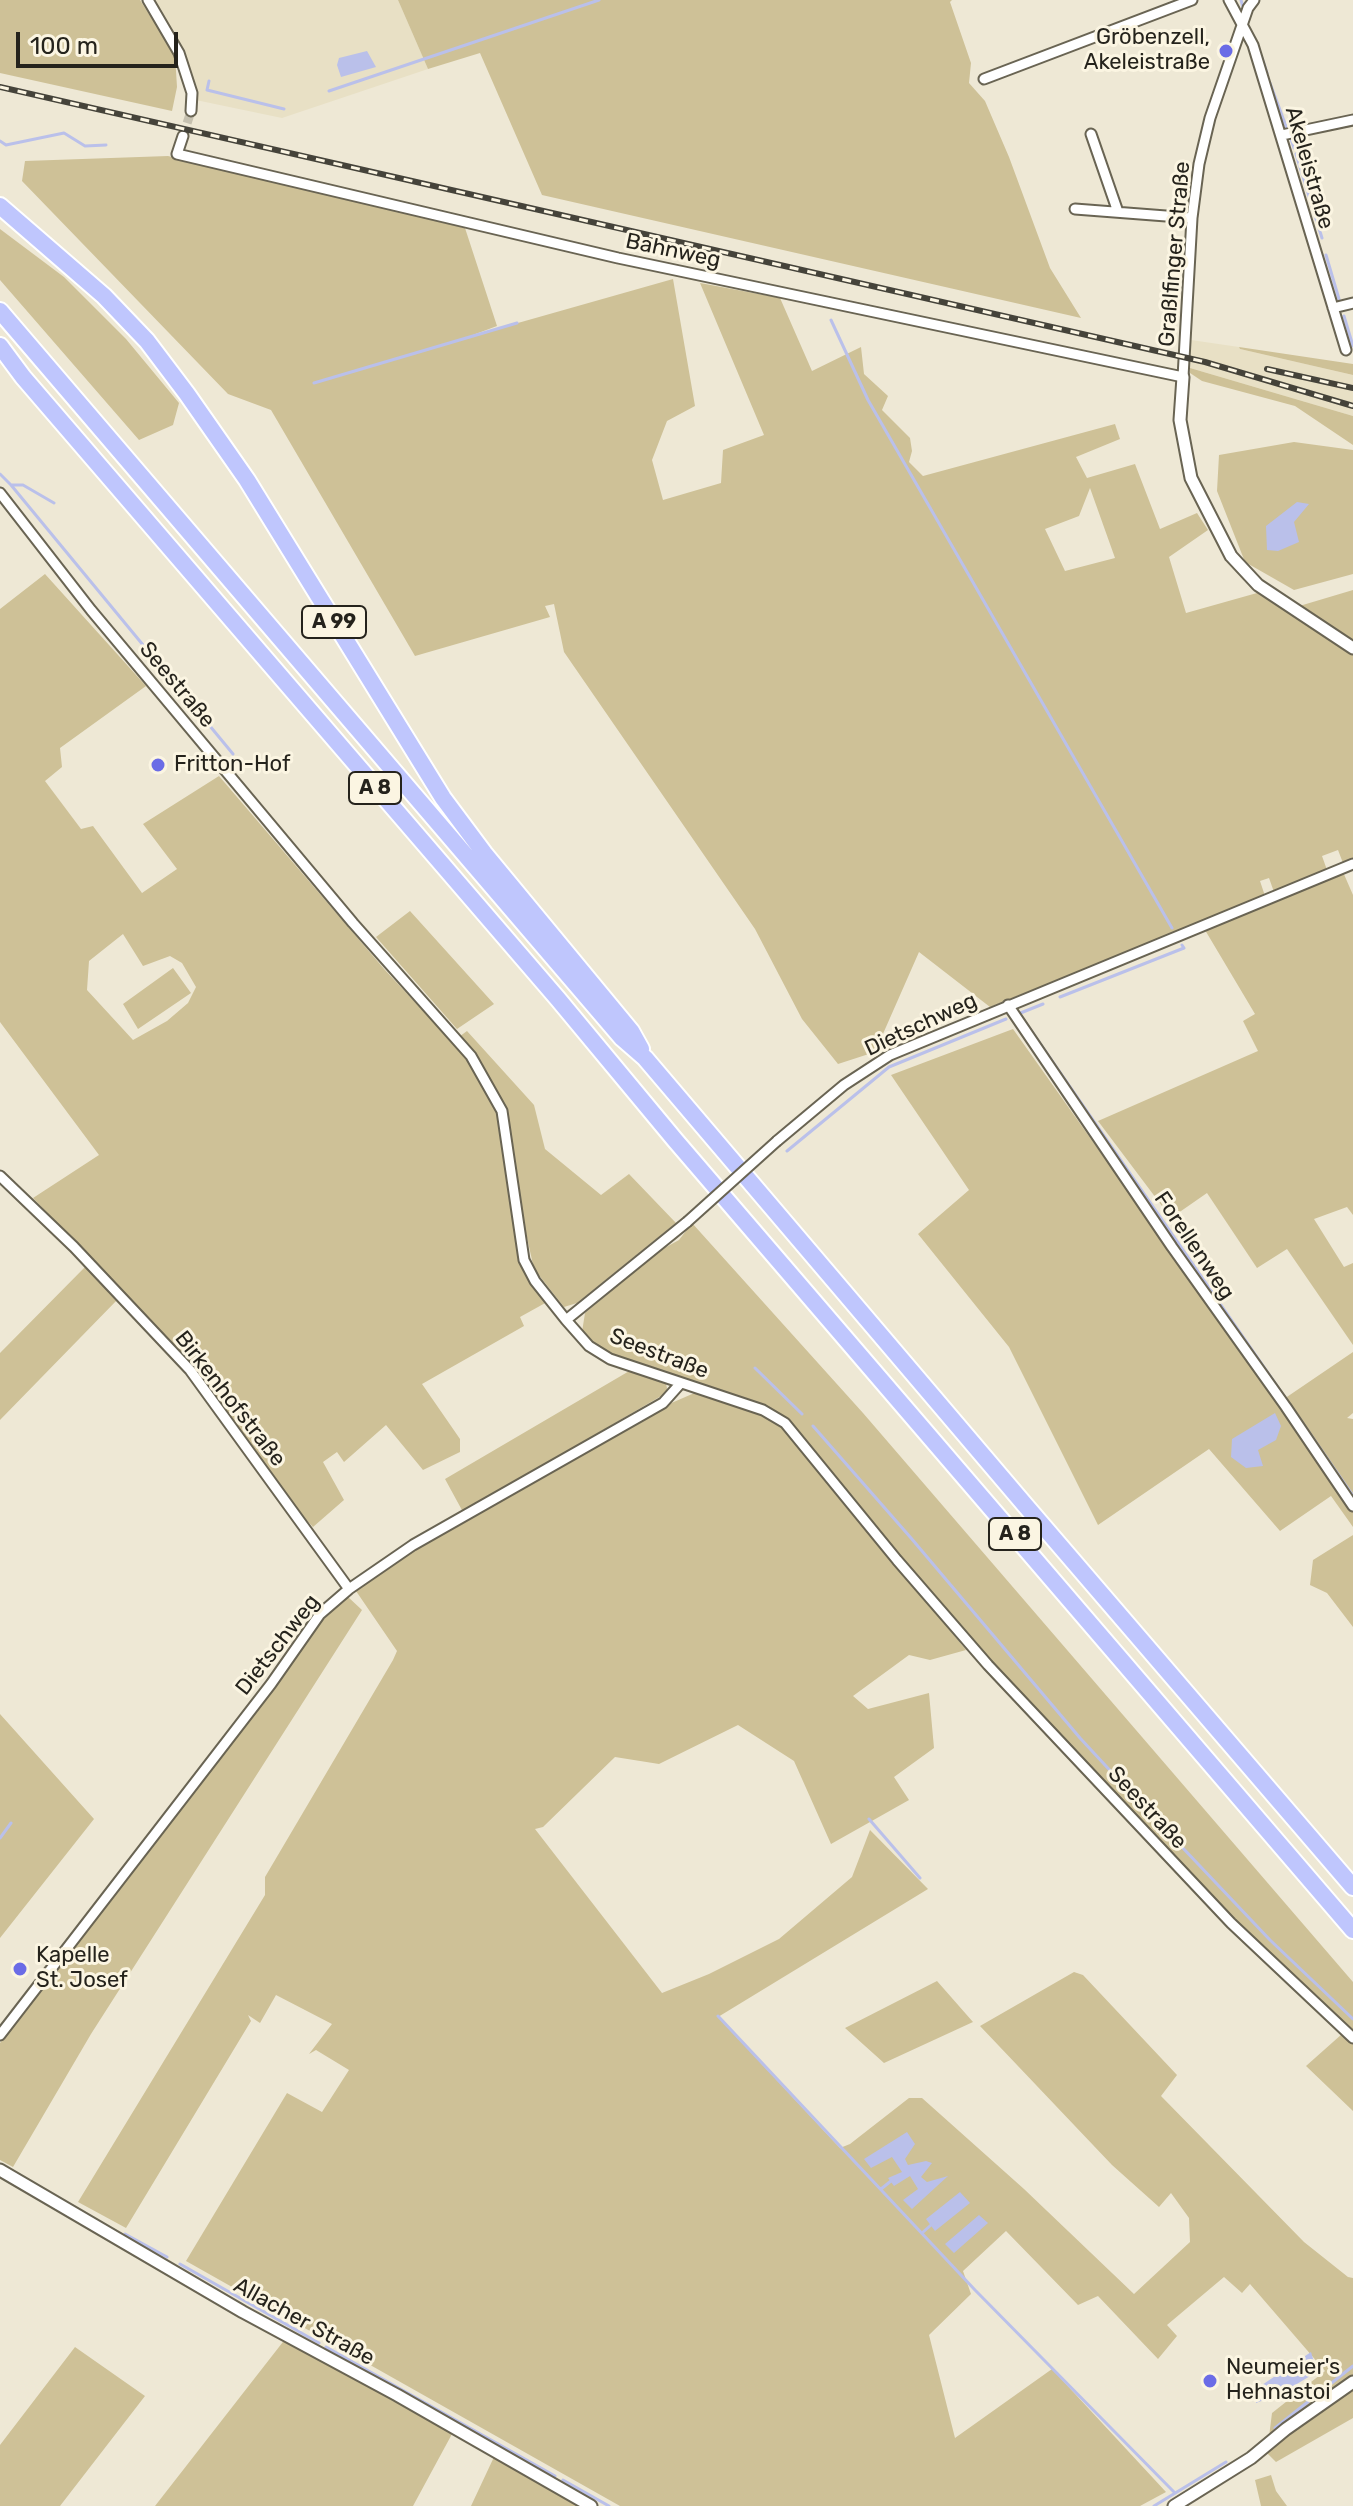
<!DOCTYPE html>
<meta charset="utf-8">
<style>
body{margin:0}
#map{position:relative;width:1353px;height:2506px;overflow:hidden;background:#eee8d5;font-family:Rubik,sans-serif}
canvas{display:block}
.scale{position:absolute;left:16px;top:32px;width:162px;height:36px;box-sizing:border-box;border:4px solid #25231c;border-top:0;padding-left:10px;font-size:24px;line-height:28px;white-space:nowrap;color:#25231c;-webkit-text-stroke:6px #fbf5e2;paint-order:stroke}
</style>
<div id="map">
<canvas width="1353" height="2506"></canvas>
<div class="scale">100 m</div>
</div>
<script>
const ctx = document.querySelector('canvas').getContext('2d');
ctx.lineJoin = 'round';
function fillPath(path, color) { ctx.fillStyle = color; ctx.fill(path, 'evenodd'); }
const shape = rows => new Path2D(rows.map(r => 'M' + r).join(''));
function stroke(path, color, width, dash) { ctx.strokeStyle = color; ctx.lineWidth = width; ctx.lineCap = dash ? 'butt' : 'round'; ctx.setLineDash(dash || []); ctx.stroke(path); }
function drawText(font, color, halo, rows, align = 'center') {
  ctx.font = font + ' Rubik,sans-serif'; ctx.lineWidth = 6; ctx.setLineDash([]); ctx.textBaseline = 'middle'; ctx.strokeStyle = halo; ctx.fillStyle = color; for (const [text, x, y, turn = 0] of rows) {
    ctx.save(); ctx.translate(x, y); ctx.rotate((+turn || 0) * Math.PI / 180); ctx.textAlign = isNaN(turn) ? turn : align; if (halo) ctx.strokeText(text, 0, 0); ctx.fillText(text, 0, 0); ctx.restore();
  }
}
fillPath(shape([
 [140,0,398,0,428,69,282,118,191,99,175,55],
 [1191,340,1239,347,1240,349,1353,375,1353,416,1190,368]
]), '#e8e0c5');
fillPath(shape([
 [0,0,140,0,175,55,177,87,172,111,0,73],
 [398,0,952,0,950,2,971,63,969,83,985,101,1009,157,1050,268,1081,318,542,195,480,53,428,69],
 [168,156,465,228,497,326,465,338,673,279,695,406,667,421,652,460,663,500,721,483,723,450,764,435,700,283,780,298,812,371,861,347,864,374,888,396,882,410,910,438,912,451,909,462,923,476,1115,424,1120,439,1076,457,1087,478,1135,464,1160,529,1197,513,1208,530,1169,557,1186,613,1257,593,1286,610,1353,590,1353,859,1343,863,1338,850,1322,856,1327,870,1274,892,1269,878,1260,881,1265,896,990,1007,919,952,875,1052,838,1064,802,1019,755,929,564,652,554,604,545,606,550,617,415,656,271,410,228,394,22,181,25,161],
 [1090,488,1115,558,1065,571,1045,529,1079,516],
 [0,229,64,277,126,339,179,403,173,425,139,440,0,280],
 [1239,347,1353,364,1353,375,1240,349],
 [1190,368,1353,416,1353,445,1295,406,1202,381,1190,373],
 [1294,442,1353,450,1353,574,1294,590,1245,562,1217,491,1219,455],
 [45,574,146,686,60,748,62,767,45,781,81,829,93,826,142,893,177,869,143,824,219,776,385,970,452,1042,467,1031,534,1105,545,1149,601,1195,629,1174,676,1223,577,1303,564,1307,534,1269,515,1184,522,1257,547,1302,520,1317,524,1326,422,1384,460,1439,460,1452,423,1470,386,1425,344,1462,337,1452,323,1462,344,1500,313,1527,294,1507,194,1369,33,1198,99,1155,0,1022,0,609],
 [123,934,143,966,170,956,182,963,196,987,188,1003,167,1021,133,1040,87,990,89,961],
 [1343,872,1353,895,1353,1215,1347,1207,1314,1219,1344,1267,1353,1263,1353,1345,1287,1249,1257,1268,1207,1193,1171,1218,1098,1121,1258,1051,1243,1021,1255,1014,1205,930],
 [410,911,494,1004,457,1029,376,937],
 [173,968,191,993,138,1029,123,1004],
 [1013,1029,1278,1403,1353,1352,1353,1413,1347,1418,1353,1419,1353,1627,1327,1593,1310,1585,1313,1560,1353,1535,1353,1527,1331,1496,1280,1531,1209,1449,1098,1525,1009,1347,918,1234,969,1190,891,1075],
 [692,1223,863,1413,1353,1982,1353,2032,1257,1942,1001,1673,902,1560,787,1419,762,1405,670,1377,592,1345,582,1332,585,1313,659,1251,679,1240],
 [86,1266,119,1298,0,1420,0,1353],
 [631,1370,665,1380,668,1392,463,1512,445,1479],
 [699,1391,746,1405,783,1425,966,1650,930,1660,909,1655,853,1696,868,1709,929,1693,934,1748,894,1777,909,1800,831,1844,794,1761,738,1725,659,1764,615,1757,543,1827,535,1829,662,1993,709,1974,779,1939,852,1877,870,1830,928,1889,718,2017,840,2148,850,2144,909,2098,922,2098,1024,2189,1134,2294,1190,2242,1189,2218,1171,2193,1159,2207,1112,2165,980,2026,1074,1972,1083,1975,1177,2075,1161,2096,1304,2242,1348,2277,1353,2278,1353,2418,1276,2462,1267,2453,1272,2413,1325,2371,1250,2284,1242,2293,1224,2277,1167,2325,1177,2336,1158,2359,1098,2296,1078,2305,1006,2231,963,2271,971,2294,929,2335,955,2438,1052,2369,1166,2492,1140,2506,620,2506,186,2261,287,2093,322,2112,349,2070,316,2050,309,2054,332,2024,276,1995,260,2023,248,2015,251,2021,126,2228,78,2202,265,1895,265,1877,393,1660,397,1651,356,1591,416,1549,660,1408],
 [347,1596,362,1610,91,2034,13,2167,0,2160,0,2043,318,1625],
 [0,1714,94,1819,0,1938],
 [937,1981,973,2022,884,2063,845,2028],
 [1342,2034,1353,2044,1353,2111,1306,2066],
 [286,2338,452,2434,413,2506,155,2506],
 [75,2347,145,2396,60,2506,0,2506,0,2445],
 [494,2457,580,2506,471,2506],
 [1271,2475,1276,2491,1287,2506,1261,2506,1255,2480]
]), '#cec197');
fillPath(shape([
 [367,51,376,67,341,77,337,65,339,58],
 [1297,502,1309,504,1294,522,1299,542,1278,551,1267,550,1266,526],
 [1275,1413,1281,1426,1276,1440,1258,1450,1263,1466,1246,1468,1231,1457,1232,1439],
 [907,2132,915,2144,905,2159,908,2165,926,2161,932,2163,921,2177,927,2182,948,2176,912,2209,903,2200,918,2189,910,2176,894,2186,888,2178,902,2172,892,2157,871,2168,864,2159],
 [960,2192,970,2203,935,2231,926,2219],
 [979,2215,988,2223,954,2253,945,2244],
 [1311,2352,1317,2372,1280,2394,1256,2403,1256,2389]
]), '#bac0ea');
stroke(shape([
 [1241,0,1243,7],
 [1262,58,1267,73],
 [209,81,207,90,284,109],
 [1270,83,1287,129],
 [329,91,599,0],
 [1291,139,1294,148],
 [0,141,6,145,64,133,85,146,106,145],
 [1296,154,1322,238],
 [1326,255,1339,299],
 [1344,316,1353,346],
 [831,320,868,400,1172,928],
 [314,383,517,323],
 [0,474,11,485,23,485,54,503],
 [11,485,233,754],
 [1060,997,1184,948,1182,945],
 [1019,1013,1353,1496],
 [1018,1014,1043,1004],
 [787,1151,889,1067,1006,1019],
 [755,1368,802,1414],
 [813,1426,911,1538,1080,1738,1117,1778],
 [1127,1789,1270,1940,1353,2019],
 [869,1819,920,1878],
 [0,1838,11,1823],
 [718,2016,975,2290,1175,2493],
 [881,2189,891,2181],
 [922,2233,931,2225],
 [125,2234,167,2257],
 [180,2264,319,2343],
 [326,2347,555,2476],
 [1275,2428,1353,2366],
 [563,2480,609,2506],
 [1154,2506,1226,2462]
]), '#bac0ea', 3);
stroke(shape([
 [183,136,191,111]
]), '#c6c1b0', 9, [9, 4.5]);
const minor = shape([
 [148,0,179,53,192,93,191,111],
 [1229,0,1253,45,1346,350],
 [984,79,1192,0],
 [1091,134,1118,212],
 [1282,135,1353,120],
 [183,136,177,154,618,258,1183,377,1192,218,1199,164,1210,118,1248,8,1254,0],
 [1075,209,1192,218],
 [1333,308,1353,303],
 [0,493,91,610,353,923,471,1056,502,1111,524,1260,535,1281,566,1320,589,1346,610,1359,763,1410,785,1423,897,1560,988,1665,1231,1923,1353,2038],
 [1008,1005,1172,1247,1286,1407,1353,1506],
 [777,1141,844,1085,890,1055,1353,864],
 [0,1176,74,1247,190,1370,349,1589],
 [566,1320,687,1222],
 [0,2035,271,1684,320,1614,349,1589,413,1545,663,1403,680,1384]
]);
const tertiary = shape([
 [1183,377,1180,420,1191,478,1231,556,1258,585,1353,648],
 [0,2170,243,2312,397,2395,591,2506],
 [1174,2506,1251,2458,1286,2429,1353,2382]
]);
const motorway = shape([
 [0,206,104,296,147,341,187,394,247,480,443,798,484,853,631,1031,641,1049],
 [0,311,622,1038,645,1058,1025,1505,1353,1887],
 [0,346,23,377,558,999,675,1140,1353,1930]
]);
stroke(minor, '#696453', 13);
stroke(tertiary, '#696453', 15);
stroke(motorway, '#fff', 20);
stroke(minor, '#fff', 9);
stroke(tertiary, '#fff', 11);
stroke(motorway, '#bfc6fd', 16);
const rail = shape([
 [0,87,1205,362,1353,406],
 [1267,369,1353,388]
]);
stroke(rail, '#45433a', 6);
stroke(rail, '#fbf5e2', 3, [9]);
const minorBridge = shape([
 [687,1222,777,1141]
]);
stroke(minorBridge, '#696453', 13, []);
stroke(minorBridge, '#fff', 9);
for (const [x, y, r, color] of [
 [1226,51,8,"#6b6ce6"],
 [158,765,8,"#6b6ce6"],
 [20,1969,8,"#6b6ce6"],
 [1210,2381,8,"#6b6ce6"]
]) { const dot = new Path2D(); dot.arc(x, y, r, 0, 2 * Math.PI); ctx.fillStyle = color; ctx.fill(dot); stroke(dot, '#fbf5e2', 3); }
for (const [x, y, w] of [
 [334,622,64],
 [375,788,52],
 [1015,1534,52]
]) { const box = new Path2D(); box.roundRect(x - w / 2, y - 16, w, 32, 6); ctx.fillStyle = '#fbf5e2'; ctx.fill(box); stroke(box, '#25231c', 2); }
drawText('bold 20px', '#25231c', null, [
 ["A 99",334,622],
 ["A 8",375,788],
 ["A 8",1015,1534]
]);
drawText('22px', '#25231c', '#fbf5e2', [
 ["Gröbenzell,",1210,38,"right"],
 ["Akeleistraße",1210,63,"right"],
 ["Fritton-Hof",174,765],
 ["Kapelle",36,1956],
 ["St. Josef",36,1981],
 ["Neumeier's",1226,2368],
 ["Hehnastoi",1226,2393]
], 'left');
drawText('22px', '#25231c', '#fbf5e2', [
 ["Akeleistraße",1309,168,74],
 ["Bahnweg",673,251,12],
 ["Graßlfinger Straße",1175,254,-85],
 ["Seestraße",177,685,50],
 ["Dietschweg",921,1025,-25],
 ["Forellenweg",1194,1246,56],
 ["Seestraße",659,1354,21],
 ["Birkenhofstraße",230,1399,52],
 ["Dietschweg",278,1645,-52],
 ["Seestraße",1147,1808,47],
 ["Allacher Straße",304,2322,29]
]);
</script>
